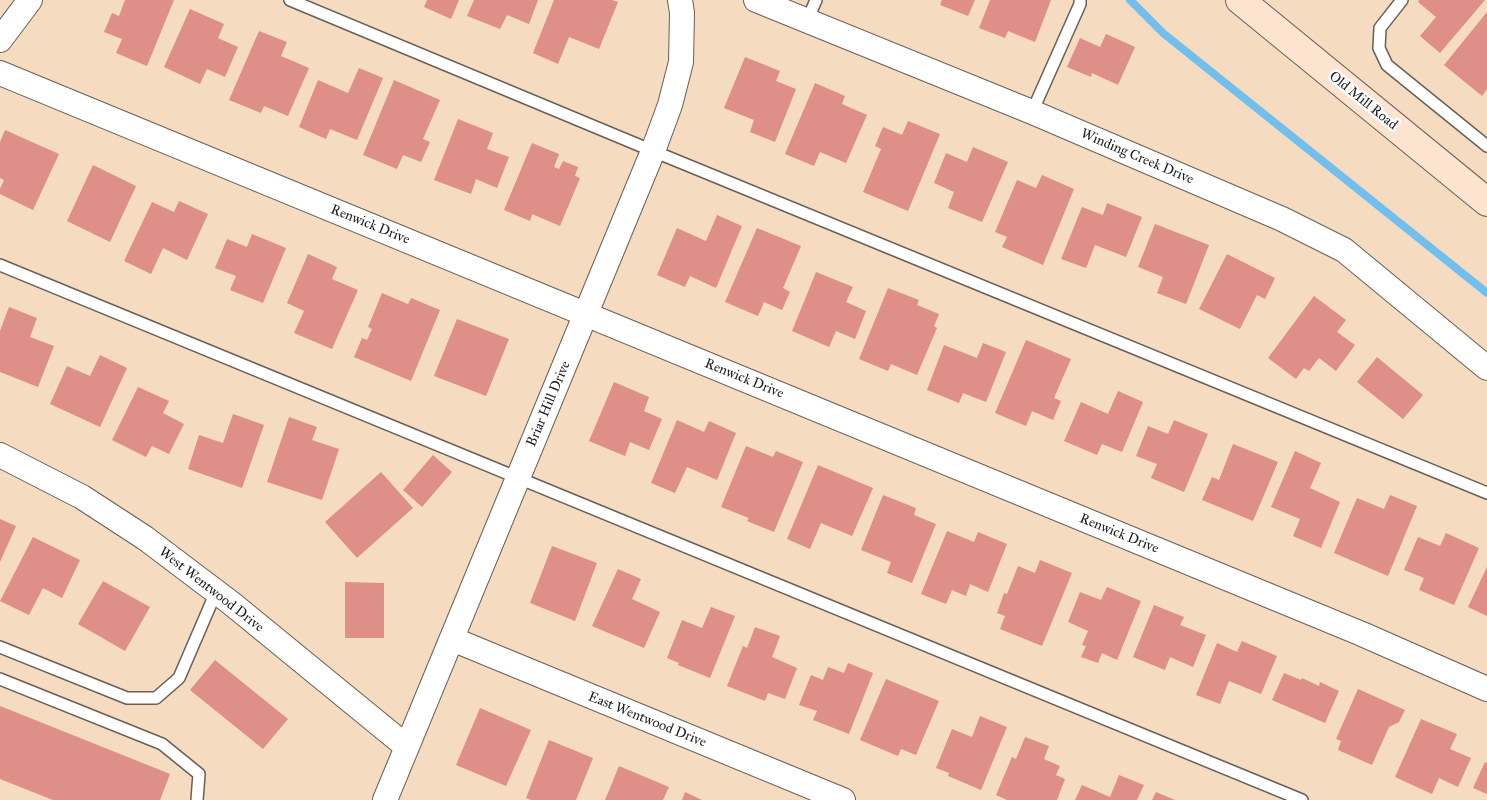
<!DOCTYPE html>
<style>
body{margin:0}
canvas{display:block;background:#f5dbbf}
</style>
<canvas width="1487" height="800"></canvas>
<script>
const ctx = document.querySelector('canvas').getContext('2d');
ctx.lineJoin = 'round';
const shape = rows => new Path2D(rows.map(r => 'M' + r).join(''));
function stroke(path, color, width, dash) { ctx.strokeStyle = color; ctx.lineWidth = width; ctx.lineCap = dash ? 'butt' : 'round'; ctx.setLineDash(dash || []); ctx.stroke(path); }
function fillPath(path, color) { ctx.fillStyle = color; ctx.fill(path, 'evenodd'); }
function drawText(font, color, halo, rows, align = 'center') {
  ctx.font = font + ' "IM FELL Great Primer",serif'; ctx.lineWidth = 5; ctx.setLineDash([]); ctx.textBaseline = 'middle'; ctx.strokeStyle = halo; ctx.fillStyle = color; for (const [text, x, y, turn = 0] of rows) {
    ctx.save(); ctx.translate(x, y); ctx.rotate((+turn || 0) * Math.PI / 180); ctx.textAlign = isNaN(turn) ? turn : align; if (halo) ctx.strokeText(text, 0, 0); ctx.fillText(text, 0, 0); ctx.restore();
  }
}
stroke(shape([
 [1130,0,1163,33,1487,293]
]), '#72beec', 8);
fillPath(shape([
 [125,0,174,0,147,66,116,53,122,39,104,32,112,13,119,16],
 [427,0,459,0,451,19,424,7],
 [474,0,538,0,529,24,507,15,500,29,467,16],
 [554,0,612,0,618,2,599,49,569,37,558,64,533,53],
 [942,0,975,0,968,16,940,5],
 [990,0,1051,0,1035,42,1008,31,1005,38,979,28],
 [1419,0,1485,0,1440,53,1420,36,1436,17,1418,2],
 [190,9,224,24,218,38,238,47,225,77,207,69,200,84,164,67],
 [1487,12,1487,89,1482,96,1444,65],
 [259,31,287,42,281,56,309,68,288,116,264,106,261,113,229,100],
 [1106,34,1135,47,1118,85,1092,73,1091,77,1067,67,1080,38,1100,47],
 [745,57,780,71,776,81,796,89,775,142,750,132,754,120,724,108],
 [359,68,383,78,357,140,330,129,326,139,299,127,318,80,348,93],
 [394,80,440,100,423,139,430,142,421,162,403,155,397,169,363,155],
 [815,83,845,96,842,104,867,115,846,163,820,152,814,166,785,154],
 [458,119,493,133,487,149,509,157,497,188,476,179,471,194,434,180],
 [908,121,940,134,908,211,863,192,881,149,875,146,883,127,902,135],
 [5,130,59,154,33,210,0,194,0,189,4,180,0,178,0,142],
 [532,143,559,154,554,167,559,169,563,161,578,167,575,176,580,178,560,226,532,214,530,221,504,210],
 [973,147,1008,162,982,222,948,208,954,192,934,183,946,153,967,162],
 [93,165,136,186,110,242,67,221],
 [1042,175,1074,189,1043,265,1002,247,1007,237,995,232,1017,180,1036,188],
 [179,201,208,214,187,260,163,248,151,274,124,261,152,202,174,212],
 [1107,203,1142,217,1126,257,1095,245,1086,268,1061,259,1082,207,1103,215],
 [717,215,742,226,716,288,690,276,685,287,657,275,677,228,706,241],
 [1155,224,1209,245,1186,304,1157,293,1163,277,1138,267],
 [757,228,801,246,783,288,790,292,782,310,764,302,758,316,725,302],
 [252,234,286,248,263,303,230,290,236,276,215,268,227,239,247,247],
 [308,254,337,267,332,279,358,290,332,349,294,333,304,311,287,303],
 [1227,254,1275,278,1265,299,1257,295,1240,329,1199,309],
 [816,272,853,287,846,302,866,311,855,339,836,331,829,347,792,331],
 [888,288,919,300,917,305,939,314,934,326,937,328,917,375,891,364,888,371,859,359],
 [382,293,408,304,411,298,440,310,411,381,354,357,362,338,367,340,372,329,368,327],
 [1314,296,1346,320,1337,332,1355,345,1336,371,1319,358,1309,371,1304,368,1296,379,1268,358],
 [9,307,37,318,30,337,54,346,38,387,0,372,0,331],
 [457,319,509,339,486,396,434,376],
 [1026,340,1071,359,1054,398,1061,401,1053,420,1032,411,1026,426,995,413],
 [983,343,1006,352,986,402,963,393,959,403,927,390,944,345,977,358],
 [100,355,127,368,100,427,50,404,67,366,90,376],
 [1377,357,1423,395,1403,419,1357,382],
 [614,382,649,397,644,411,662,419,649,450,630,442,625,456,589,441],
 [138,387,169,401,163,413,184,424,169,454,152,446,146,457,112,440],
 [1118,391,1143,402,1122,452,1102,444,1097,455,1064,441,1081,402,1108,414],
 [233,414,264,425,242,488,188,469,199,435,223,443],
 [289,417,317,427,312,440,339,449,322,500,267,482],
 [677,420,704,432,709,421,736,433,717,480,687,467,675,493,651,483],
 [1174,420,1208,434,1184,492,1151,478,1157,464,1136,456,1148,426,1168,434],
 [1233,444,1278,462,1253,521,1202,500,1212,477,1219,480],
 [746,446,773,457,776,451,803,462,774,532,747,521,749,518,721,507],
 [1295,451,1321,463,1310,488,1340,502,1321,548,1293,536,1300,519,1271,507],
 [433,455,452,472,422,507,403,490],
 [818,465,873,488,852,536,821,523,810,549,787,539],
 [381,472,413,508,357,558,325,522],
 [883,495,916,508,914,515,936,524,912,583,887,573,891,562,861,550],
 [1390,495,1417,506,1388,576,1334,553,1357,498,1384,509],
 [0,519,16,526,0,562],
 [947,531,974,542,978,532,1007,544,988,592,970,584,966,596,952,590,946,604,921,594],
 [1446,533,1479,548,1454,605,1419,590,1424,578,1404,570,1418,537,1440,546],
 [33,537,80,560,62,598,43,588,29,615,0,601],
 [552,546,597,563,575,621,530,603],
 [1040,560,1072,573,1042,646,1000,629,1005,616,997,613,1004,593,1007,594,1018,566,1035,573],
 [1487,567,1487,616,1468,607],
 [618,569,641,579,632,599,660,612,644,648,592,626],
 [103,581,150,607,125,651,78,624],
 [345,582,384,583,384,638,345,638],
 [1107,587,1141,601,1117,660,1102,653,1098,663,1081,657,1086,646,1082,645,1088,631,1068,622,1080,592,1101,600],
 [1154,605,1184,617,1180,625,1206,635,1193,667,1170,657,1165,670,1133,657],
 [711,607,735,616,710,678,678,665,679,663,667,658,682,620,702,628],
 [755,627,780,636,772,657,797,668,785,699,768,693,765,701,727,686,743,646,747,648],
 [1242,641,1277,656,1261,694,1229,681,1220,704,1196,695,1217,643,1237,652],
 [215,660,288,719,263,749,190,690],
 [848,663,873,673,849,734,813,720,817,711,799,705,811,675,823,680,828,667,844,673],
 [1284,673,1301,680,1302,678,1319,686,1320,682,1339,691,1325,723,1272,700],
 [886,679,939,701,916,755,901,749,898,756,860,740],
 [1358,689,1405,710,1399,722,1389,727,1372,765,1338,750,1341,741,1336,739],
 [0,706,170,774,160,800,53,800,0,779],
 [480,708,531,730,506,786,456,765],
 [980,716,1007,727,981,790,948,776,949,773,936,768,952,729,972,737],
 [1421,719,1457,734,1450,749,1471,758,1458,787,1439,778,1432,794,1395,777],
 [1025,737,1049,746,1044,759,1060,766,1056,775,1065,779,1057,800,1007,800,996,795,1012,757,1016,759],
 [549,740,593,758,576,800,531,800,526,798],
 [1485,762,1487,763,1487,794,1473,788],
 [619,766,669,787,663,800,605,800],
 [1119,775,1144,785,1137,800,1075,800,1082,785,1110,797],
 [685,792,702,800,682,800],
 [1156,792,1175,800,1152,800]
]), '#de8f88');
const lane = shape([
 [290,0,653,151,1487,493],
 [1402,0,1380,28,1379,48,1387,65,1487,146],
 [807,21,816,0],
 [1032,112,1080,4,1080,0],
 [0,265,1302,800],
 [0,647,127,698,156,698,179,678,216,592],
 [0,679,162,744,199,774,197,800]
]);
const street = shape([
 [756,0,1032,112,1282,219,1344,250,1487,368],
 [0,40,30,0],
 [0,73,1362,634,1487,689],
 [0,455,82,497,145,538,231,603,407,747],
 [452,639,843,800],
 [385,800,653,151,670,105,681,62,682,13,680,0]
]);
const secondary = shape([
 [1240,0,1487,202]
]);
stroke(lane, '#685f55', 14);
stroke(street, '#685f55', 26);
stroke(secondary, '#685f55', 30);
stroke(lane, '#fff', 11);
stroke(street, '#fff', 24);
stroke(secondary, '#fde4d1', 28);
drawText('14px', '#1c1c1c', '#fff', [
 ["Old Mill Road",1363,101,39],
 ["Winding Creek Drive",1137,157,23],
 ["Renwick Drive",370,225,22],
 ["Renwick Drive",744,379,22],
 ["Briar Hill Drive",549,404,-67],
 ["Renwick Drive",1119,534,22],
 ["West Wentwood Drive",211,590,38],
 ["East Wentwood Drive",647,720,22]
]);
</script>
